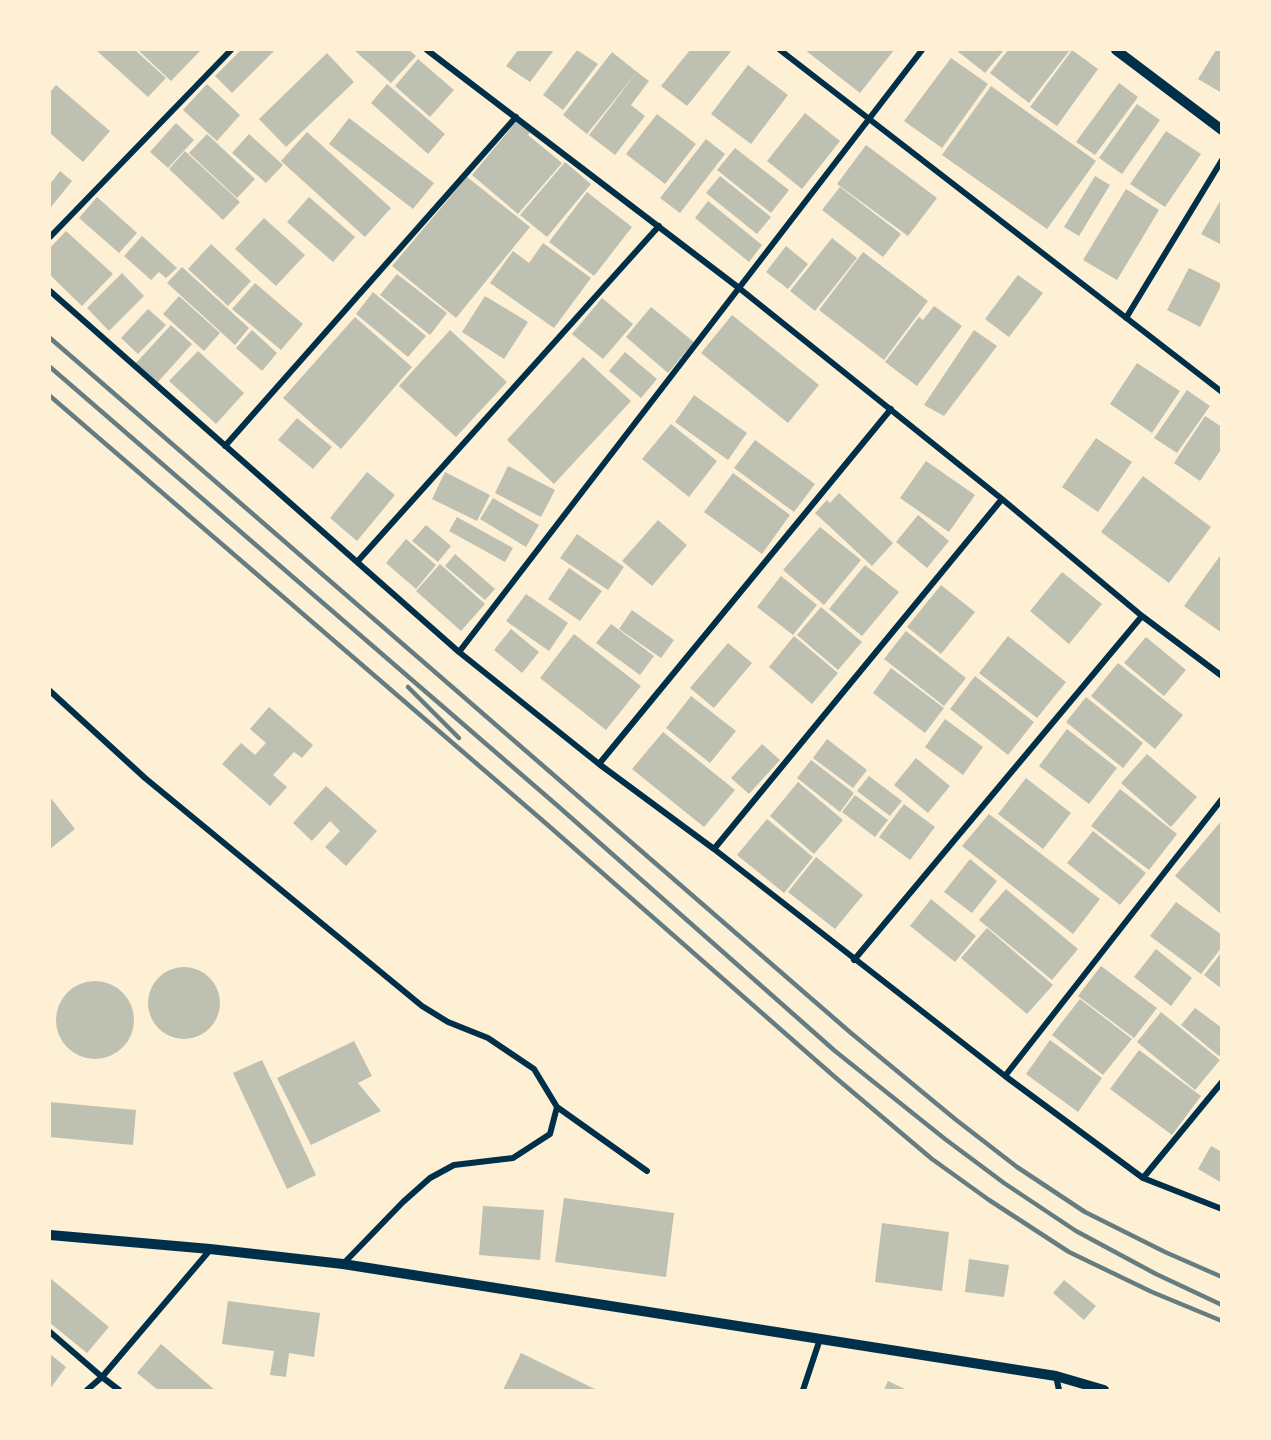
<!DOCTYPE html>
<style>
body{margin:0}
#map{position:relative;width:1271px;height:1440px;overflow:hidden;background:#fdf0d5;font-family:Inter,sans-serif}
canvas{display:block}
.frame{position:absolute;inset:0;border:51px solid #fdf0d5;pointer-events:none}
</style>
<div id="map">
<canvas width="1271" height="1440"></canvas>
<div class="frame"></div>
</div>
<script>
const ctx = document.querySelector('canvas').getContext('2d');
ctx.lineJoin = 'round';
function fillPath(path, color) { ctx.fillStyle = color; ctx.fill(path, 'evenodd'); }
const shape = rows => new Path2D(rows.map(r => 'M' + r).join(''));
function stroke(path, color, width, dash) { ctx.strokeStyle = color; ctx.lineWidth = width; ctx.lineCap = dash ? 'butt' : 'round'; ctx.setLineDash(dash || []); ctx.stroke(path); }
fillPath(shape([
 [96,50,135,50,166,78,148,97],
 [138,50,201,50,171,81],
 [241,50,275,50,232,93,215,76],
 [354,50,409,50,416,56,391,83],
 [518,50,554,50,530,82,506,66],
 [577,50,598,64,563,110,543,95],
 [690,50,732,50,687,106,661,86],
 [805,50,894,50,860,93],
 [956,50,1004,50,985,73],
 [1008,50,1070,50,1029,103,990,73],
 [1072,50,1098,69,1057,126,1030,107],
 [1216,50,1222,50,1222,93,1198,79],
 [612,52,637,72,587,134,563,115],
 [327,53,354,82,286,147,259,119],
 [951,58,988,84,942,148,904,121],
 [418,59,454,90,430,117,395,86],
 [748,65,788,95,751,144,711,114],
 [637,72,649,81,631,105,645,116,615,155,589,135],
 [1119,83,1138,97,1095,155,1076,142],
 [207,84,240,115,217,141,183,110],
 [387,84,445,134,428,154,371,103],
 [56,85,110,131,83,162,50,133,50,92],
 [991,86,1096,161,1047,229,942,155],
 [1137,104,1160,120,1122,174,1099,158],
 [805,113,840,141,802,189,767,161],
 [657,114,696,144,665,184,626,154],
 [349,118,434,183,413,209,329,144],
 [516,122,530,132,528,135,562,163,518,214,472,175],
 [176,123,194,140,168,168,150,152],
 [1166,131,1201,154,1165,207,1130,184],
 [307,132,391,208,365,237,281,161],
 [207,134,255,179,237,198,189,153],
 [249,134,283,165,266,183,232,153],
 [706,139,725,154,680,213,660,198],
 [866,145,937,198,908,236,837,184],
 [735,148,789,190,771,213,717,170],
 [185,151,240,202,223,220,169,169],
 [565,162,591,184,547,237,520,215],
 [60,171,72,181,51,207,50,184],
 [720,176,771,217,757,234,706,193],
 [1095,176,1110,185,1079,236,1064,227],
 [467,177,530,227,456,318,392,266],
 [840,187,901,234,883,257,822,210],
 [1126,189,1159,210,1117,280,1083,260],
 [587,192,632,227,594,276,549,242],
 [97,197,137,233,119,253,79,218],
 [309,197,355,237,333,262,287,222],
 [1222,198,1222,245,1201,234],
 [708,201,762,245,749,262,695,218],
 [264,218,305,255,276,286,235,249],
 [66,231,113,274,82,306,50,275,50,248],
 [142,236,177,268,166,278,159,272,151,280,124,256],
 [832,238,857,258,815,311,790,291],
 [543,243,591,278,554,328,490,283,513,251,529,263],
 [211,244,251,281,228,306,188,269],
 [786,246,808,264,788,289,766,272],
 [863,252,928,301,884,360,819,310],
 [182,267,249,328,235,345,167,283],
 [1189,268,1222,284,1200,327,1167,310],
 [122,273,144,296,109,331,87,308],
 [397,274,447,313,430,335,380,295],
 [1018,275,1043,293,1009,337,985,319],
 [255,283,303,324,281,350,232,309],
 [373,292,426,336,408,357,356,314],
 [179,296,220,333,204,351,163,314],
 [485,296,528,322,504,359,462,332],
 [602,298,633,324,603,359,572,334],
 [934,306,962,326,917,386,885,362,919,317,923,320],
 [651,307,694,342,668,373,626,337],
 [148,309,166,325,138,354,121,338],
 [732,315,819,385,788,423,701,353],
 [355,317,412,367,341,449,283,398],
 [171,325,192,344,158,382,136,363],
 [252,330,277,353,262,371,236,348],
 [450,330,507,382,456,437,399,386],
 [974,330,997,346,944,416,924,405],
 [198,351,244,393,216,424,169,381],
 [625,352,657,379,641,398,609,371],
 [583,357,631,401,554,484,507,440],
 [1137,363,1180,391,1152,433,1110,404],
 [1187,390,1210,406,1177,453,1154,438],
 [694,395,747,433,728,460,675,422],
 [1205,416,1222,427,1222,448,1200,481,1174,463],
 [297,418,332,447,313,469,278,440],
 [671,424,717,461,689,497,642,459],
 [1096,438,1132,462,1098,512,1062,487],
 [755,440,815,484,794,512,734,468],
 [926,461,975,495,949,532,900,498],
 [508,466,555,490,541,517,495,493],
 [367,472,395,495,357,541,330,518],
 [445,472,490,495,477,521,432,499],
 [733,473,790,515,762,554,704,512],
 [1143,476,1211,527,1169,583,1101,532],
 [839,493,893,543,872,566,815,513,827,500,830,503],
 [493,498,539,525,526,547,480,519],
 [918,515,949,541,927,568,896,542],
 [457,517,513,548,505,562,449,531],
 [658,520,687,545,652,586,622,561],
 [426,525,451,546,438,562,412,541],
 [820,527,861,560,824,605,783,570],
 [577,534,624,567,608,590,560,558],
 [406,539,436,565,416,589,386,563],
 [1222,553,1222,633,1184,606],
 [455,554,495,589,485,600,445,566],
 [440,564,485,604,461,631,416,591],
 [865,565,899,592,862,636,829,609],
 [569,568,602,591,580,621,548,599],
 [1062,572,1102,604,1069,644,1030,611],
 [781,576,817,605,793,635,757,607],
 [941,585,975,612,941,654,907,627],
 [526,594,568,623,549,651,506,621],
 [821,607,862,642,838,670,797,635],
 [632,610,674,640,661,658,619,629],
 [611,624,654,656,640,675,596,643],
 [511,629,539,652,522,673,494,650],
 [906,631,966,678,944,706,884,659],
 [574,634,641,686,606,730,540,678],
 [794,636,838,673,812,704,769,667],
 [1008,636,1066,682,1037,718,979,673],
 [1146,637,1186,670,1164,696,1124,663],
 [728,643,752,663,714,708,690,688],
 [1118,663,1183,715,1155,749,1091,696],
 [891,668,944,708,925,733,873,693],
 [975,676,1034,722,1008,755,950,709],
 [691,696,736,731,710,763,666,728],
 [1086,697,1143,743,1123,768,1066,722],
 [269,707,313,745,302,758,294,752,273,775,287,787,270,806,222,764,241,743,255,755,266,743,250,729],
 [945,719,983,747,963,775,925,747],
 [1067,729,1117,768,1089,804,1039,766],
 [663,732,735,790,704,827,632,769],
 [827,739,867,770,853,788,813,758],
 [762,744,780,760,749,794,731,778],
 [1147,754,1197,797,1171,827,1121,783],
 [916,758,950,786,928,813,894,785],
 [811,760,854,793,840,812,797,778],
 [869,776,902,801,890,816,857,791],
 [1026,778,1071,813,1043,849,998,814],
 [798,782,843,820,814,854,770,816],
 [326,786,377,831,346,866,325,847,340,831,330,821,312,841,293,823],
 [1120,789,1177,834,1149,870,1091,826],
 [855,795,888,820,875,837,842,812],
 [50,797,75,829,50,849],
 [904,804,935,827,910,860,879,837],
 [989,814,1100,899,1073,934,962,846],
 [767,819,813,857,784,893,737,855],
 [1222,820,1222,915,1175,876],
 [1093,831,1146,873,1120,905,1067,863],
 [816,857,863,895,835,929,788,892],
 [970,859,997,881,972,913,944,892],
 [1006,889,1078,949,1052,980,979,920],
 [931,899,976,936,955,962,910,926],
 [1176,902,1222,935,1222,947,1201,974,1150,936],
 [987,928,1053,985,1027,1014,961,958],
 [1156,949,1192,978,1171,1006,1134,977],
 [1222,952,1222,989,1204,975],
 [1101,966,1157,1008,1134,1038,1078,996],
 '148 1003a36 36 0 1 1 72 0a36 36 0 1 1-72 0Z',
 '56 1020a39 39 0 1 1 78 0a39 39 0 1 1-78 0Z',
 [1080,999,1132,1039,1103,1075,1052,1035],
 [1195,1008,1222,1028,1222,1052,1219,1056,1181,1025],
 [1161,1012,1220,1060,1195,1090,1137,1042],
 [1050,1040,1102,1078,1078,1112,1026,1074],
 [354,1041,372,1076,358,1083,381,1111,311,1145,277,1078],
 [1139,1050,1201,1096,1172,1135,1110,1089],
 [262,1060,316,1175,287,1189,233,1073],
 [50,1102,136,1110,133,1145,50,1137],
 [1211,1146,1222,1152,1222,1183,1198,1169],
 [564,1198,674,1213,666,1277,555,1262],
 [483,1206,544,1210,540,1260,479,1255],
 [882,1223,949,1232,942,1291,875,1282],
 [969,1259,1009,1265,1004,1297,965,1292],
 [50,1278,109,1327,87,1353,50,1323],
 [1064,1280,1096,1306,1084,1320,1053,1293],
 [228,1301,320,1313,314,1357,289,1353,286,1377,270,1375,274,1351,222,1344],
 [161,1344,215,1390,158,1390,137,1373],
 [521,1353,597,1390,503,1390],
 [50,1354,66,1367,50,1389],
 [888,1381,907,1390,884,1390]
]), '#bec0b2');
stroke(shape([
 [427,50,739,288,1002,499,1142,616,1222,676],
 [780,50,1222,392],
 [50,237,231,50],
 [50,291,459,652,599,764,714,849,1005,1076,1143,1178,1222,1209],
 [1126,318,1222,160],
 [225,446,516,117],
 [357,562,659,226],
 [459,652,922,50],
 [50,691,145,778,422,1006,448,1022,488,1038,534,1069,557,1107,550,1134,513,1158,454,1165,430,1178,403,1202,343,1264],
 [599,764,891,409],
 [714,849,1002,499],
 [854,960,1142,616],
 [1005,1076,1222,799],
 [557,1107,647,1171],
 [1143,1178,1222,1082],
 [50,1332,102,1377,87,1390],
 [1056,1376,1059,1390],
 [119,1390,102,1377,210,1250],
 [803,1390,820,1339]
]), '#003049', 6);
stroke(shape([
 [1116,50,1222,130],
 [50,1235,210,1249,343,1264,1056,1376,1104,1390]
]), '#003049', 10);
stroke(shape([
 [50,338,851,1033,955,1119,1017,1167,1085,1212,1165,1252,1222,1277],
 [50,367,559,807,835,1051,945,1139,1004,1183,1076,1231,1156,1274,1222,1305],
 [50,396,542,820,836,1078,932,1159,989,1200,1069,1252,1152,1292,1222,1321],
 [408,687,459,738]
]), '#657d81', 4.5);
</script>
